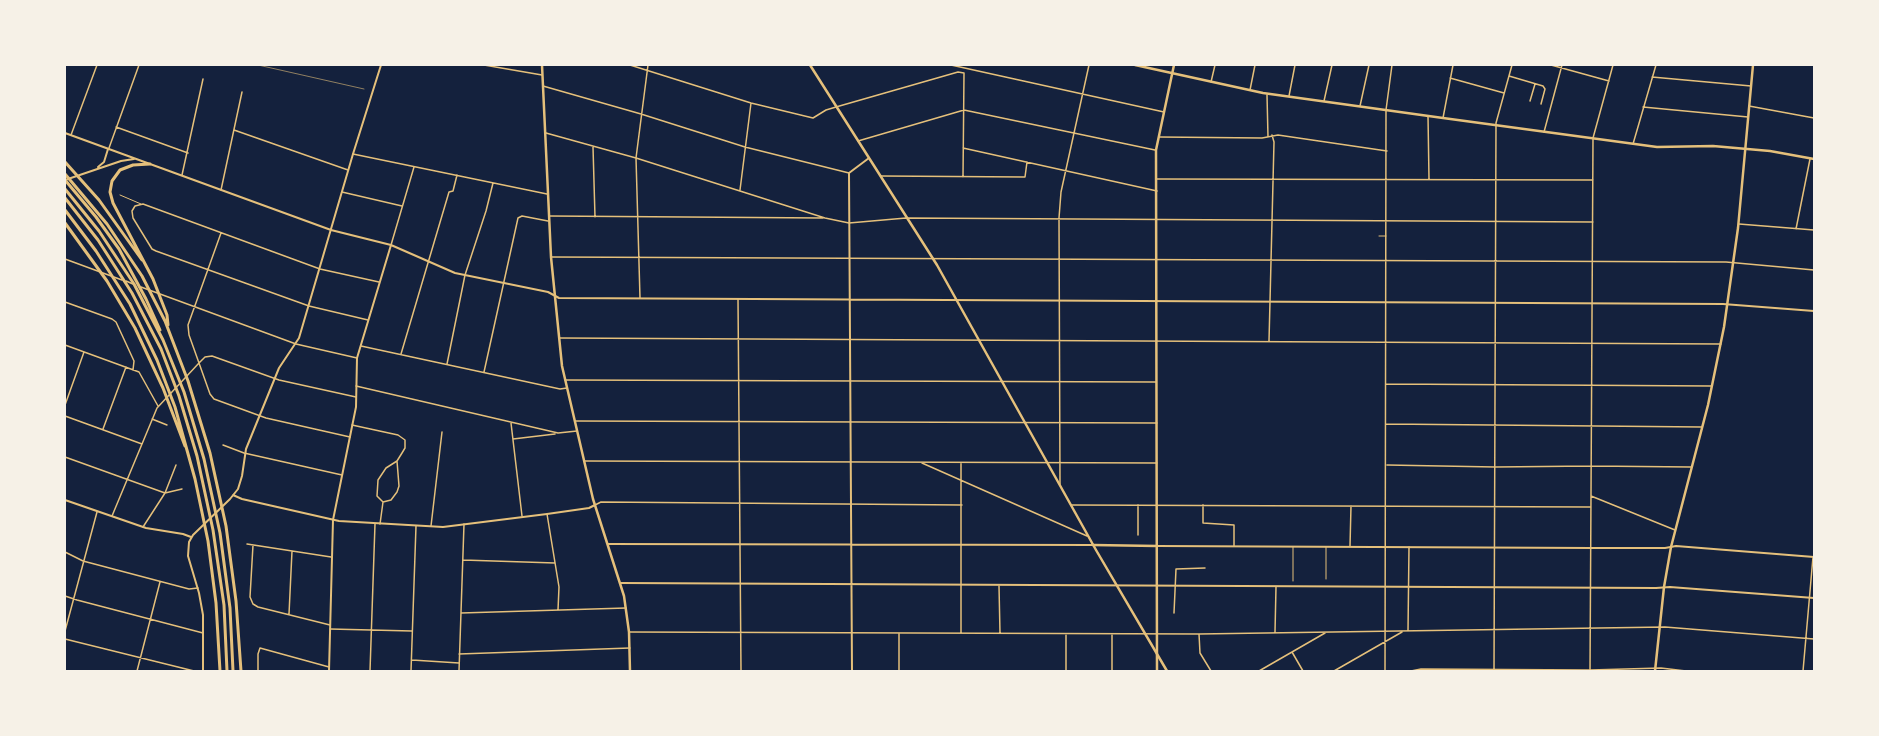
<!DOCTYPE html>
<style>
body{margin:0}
#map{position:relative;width:1879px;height:736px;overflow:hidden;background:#14213d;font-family:"Alegreya Sans",sans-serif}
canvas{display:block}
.frame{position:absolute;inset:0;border:66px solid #f6f1e7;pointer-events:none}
</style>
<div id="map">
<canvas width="1879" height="736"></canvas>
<div class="frame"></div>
</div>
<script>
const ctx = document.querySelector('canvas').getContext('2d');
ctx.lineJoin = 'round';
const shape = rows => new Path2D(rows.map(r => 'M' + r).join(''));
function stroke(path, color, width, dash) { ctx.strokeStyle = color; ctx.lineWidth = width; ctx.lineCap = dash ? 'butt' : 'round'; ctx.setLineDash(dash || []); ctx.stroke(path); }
stroke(shape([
 [120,195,141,204],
 [1379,236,1386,236],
 [1326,579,1326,547],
 [1293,581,1293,547]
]), '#e5c07b', 1);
stroke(shape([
 [484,65,542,75],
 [630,65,751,103,813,118,826,110,836,107,958,72,964,73,963,177],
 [951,65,1164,112],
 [1551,65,1609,81],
 [1509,76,1543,86,1545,89,1541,104],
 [1652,77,1751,86],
 [1450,78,1504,93],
 [1211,82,1215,65],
 [543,86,641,114,745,147,849,173],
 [1250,90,1255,65],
 [1267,95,1268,137],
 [1289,96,1295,65],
 [1324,101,1332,65],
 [1530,101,1535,84],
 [1360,106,1369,65],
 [1749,106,1814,118],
 [1643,107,1748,117],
 [1428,116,1429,179],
 [1443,118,1453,65],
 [116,127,188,153],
 [234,130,348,170],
 [1544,132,1562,65],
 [546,133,636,158,825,218,849,223,906,218,1593,222],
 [71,135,97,65],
 [1159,137,1262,138,1278,135,1387,151],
 [858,141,964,110,1155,150],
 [1633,144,1656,65],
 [593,147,595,217],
 [109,148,139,65],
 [963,148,1157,191],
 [353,154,547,194],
 [182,175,203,79],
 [881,176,1025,177,1027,162],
 [1157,179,1593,180],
 [221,190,242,92],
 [740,190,751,103],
 [342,192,402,206],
 [549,216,823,218],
 [1739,224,1814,230],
 [1796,229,1810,159],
 [391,245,414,167],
 [551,257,1726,262,1814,270],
 [65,259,122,280],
 [126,281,133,284],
 [141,287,296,344,357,358],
 [640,298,636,158,648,65],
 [738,299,741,671],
 [65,302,112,319,116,322,134,361,133,370],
 [368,320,309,306,156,251,152,249,133,218,132,211,135,206,143,204,320,269,379,282],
 [559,338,1721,344],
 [1269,341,1274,142,1272,135],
 [65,345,139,372,158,406],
 [361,346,560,389,567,388],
 [401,354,449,192,453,191,457,175],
 [447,364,465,275,486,211,493,183],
 [484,372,518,218,522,216,548,221],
 [565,380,1156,382],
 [1386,384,1712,386],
 [356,386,558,433,577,431],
 [65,405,84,352],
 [65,416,142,444],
 [152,419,167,425],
 [575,421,1157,423],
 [511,423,522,516],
 [1386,424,1702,427],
 [352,425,398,435,405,440,405,448,402,453,397,461,386,468,378,480,377,496,383,502],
 [103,429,126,367],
 [350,437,266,418,214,399,210,394,199,363,205,357,212,356,279,380,356,397],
 [513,439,555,434],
 [223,445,244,453,342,475],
 [65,457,165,493],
 [585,461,1157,463],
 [922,463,1087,536],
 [961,463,961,633],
 [1387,465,1495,467,1591,466,1691,467],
 [1060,484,1059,218,1061,192,1089,65],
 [165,493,182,489],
 [1591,496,1675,530],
 [383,502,391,500,397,492,399,486,397,461],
 [595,505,601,502,962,505],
 [1071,505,1591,507],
 [1138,505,1138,535],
 [1203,505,1203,523,1234,525,1234,546],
 [547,514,559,587,558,610],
 [112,516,157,408,199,363,189,335,188,325,221,233],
 [380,524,383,502],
 [431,526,442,432],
 [143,527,165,493,176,465],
 [247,544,331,557],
 [253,545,250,597,253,604,258,607,330,625],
 [1350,546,1351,506],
 [65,552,83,561,189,589,198,588],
 [463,560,555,563],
 [999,586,1000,633],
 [65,596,77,600,203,633],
 [461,613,626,608],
 [1174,613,1176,569,1205,568],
 [289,614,292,551],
 [330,629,412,631],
 [65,631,97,512],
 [1408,631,1409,547],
 [629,632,1199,634,1665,627,1814,639],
 [1275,632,1276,587],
 [1112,634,1112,671],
 [1199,634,1200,653,1211,671],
 [65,639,194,671],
 [1292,652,1303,671],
 [459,654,630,648],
 [412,660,459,663],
 [137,671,160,582],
 [258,671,258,654,260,648,329,667],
 [370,671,375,524],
 [411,671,416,526],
 [459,671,464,524],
 [899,671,899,633],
 [1066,671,1066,634],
 [1259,671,1325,633],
 [1334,671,1402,632],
 [1385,671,1386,110,1392,65],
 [1411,671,1421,669,1590,670,1661,668,1686,671],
 [1494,671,1496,123,1512,65],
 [1590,671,1593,138,1613,65],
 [1803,671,1813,557]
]), '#e5c07b', 1.5);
stroke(shape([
 [65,133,331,230,391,245,455,273,548,292,559,298,1723,304,1814,311],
 [98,167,104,162,108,149],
 [65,180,121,161,134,159],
 [233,495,242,499,339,521,443,527,547,514,589,508,595,505],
 [65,500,146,528,183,534,191,537],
 [608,544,1093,545],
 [1157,546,1591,548,1665,548,1676,546,1814,557],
 [621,583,1656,588,1670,587,1814,598],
 [203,671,203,615,199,593,188,556,189,542,193,535,230,499,238,489,242,476,246,449,279,368,299,338,353,154,381,65],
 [329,671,333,520,356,407,357,358,391,245],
 [852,671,849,173,869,158]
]), '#e5c07b', 2);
stroke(shape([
 [542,65,551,257,562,366,593,499,624,596,629,632,630,671],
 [1135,65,1263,93,1443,118,1657,147,1713,146,1770,151,1814,159],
 [1093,545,1157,546],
 [1157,671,1156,150,1174,65]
]), '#e5c07b', 2.5);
stroke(shape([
 [810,65,937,265,1096,550,1167,671],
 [1655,671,1664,587,1671,547,1708,405,1724,327,1738,228,1753,65]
]), '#e5c07b', 2.5);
stroke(shape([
 [65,162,99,200,142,260],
 [150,164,133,165,120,170,112,181,110,192,113,203,153,279,167,315,168,325],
 [65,174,107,224,142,276,165,321,188,381,210,453,226,526,236,601,241,671],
 [65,180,96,217,119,249,146,299,160,330],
 [65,189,99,231,134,284,163,340,184,392,204,459,220,533,230,608,233,671],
 [65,198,98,240,132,293,161,349,179,396,197,456,213,530,224,605,227,671],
 [65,210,96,251,130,304,157,360,175,407,195,479,208,541,216,603,220,671],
 [65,223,107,281,135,328,163,388,185,446]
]), '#e5c07b', 3);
stroke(shape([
 [258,65,364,89]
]), '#918062', 1);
</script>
